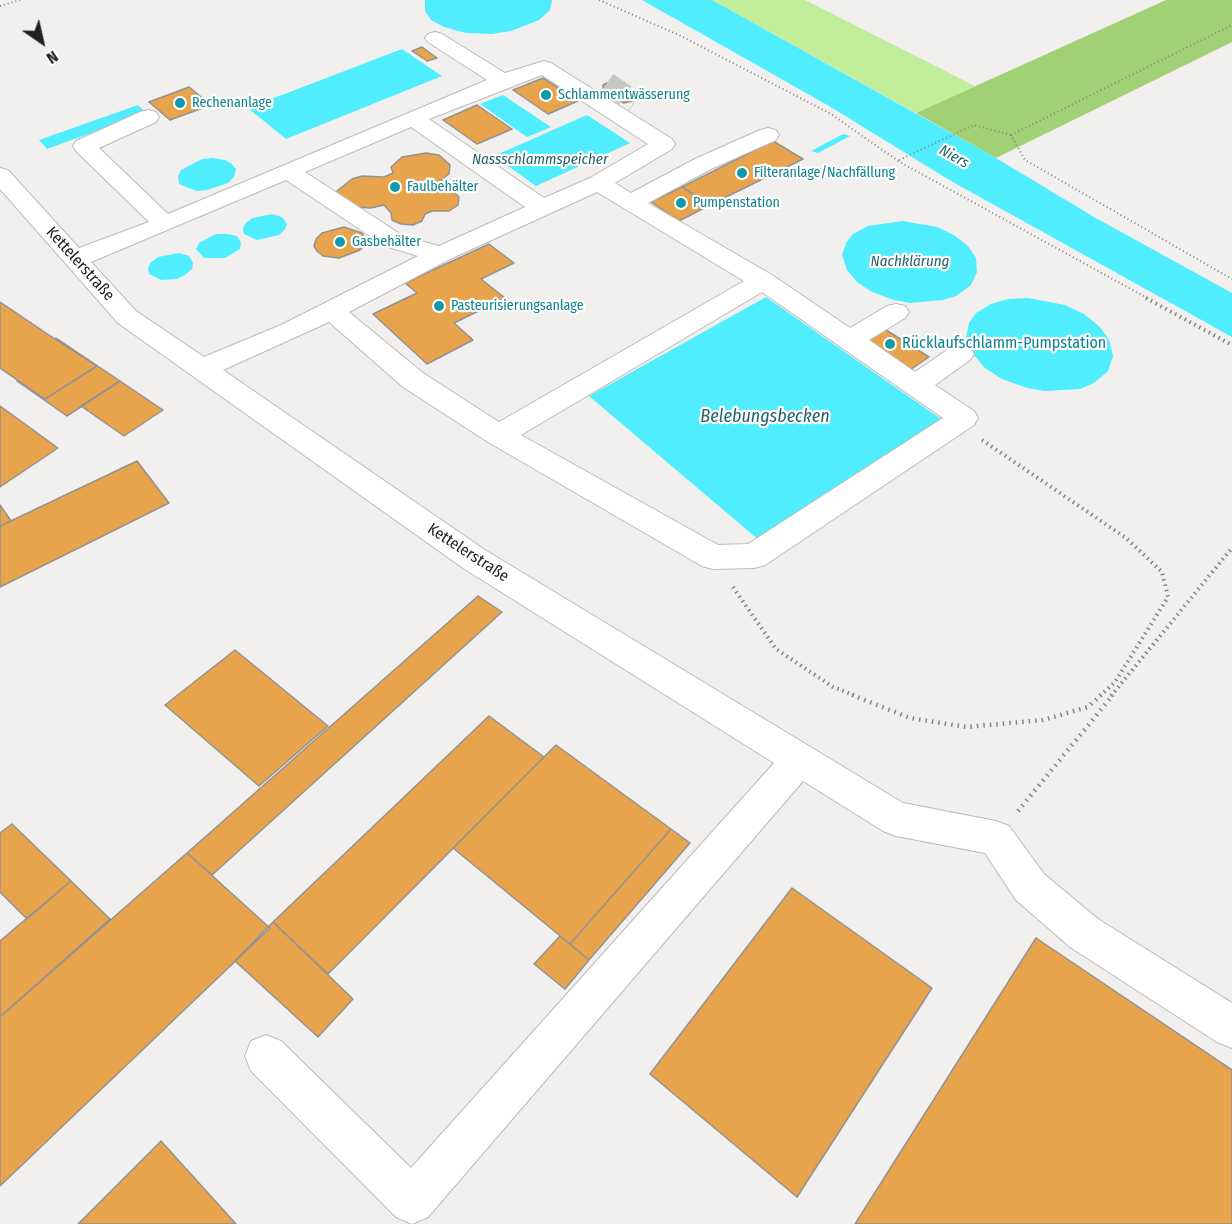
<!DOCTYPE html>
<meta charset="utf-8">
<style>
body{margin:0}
#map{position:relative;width:1232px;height:1224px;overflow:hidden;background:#f2f0ee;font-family:"Fira Sans Condensed",sans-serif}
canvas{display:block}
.north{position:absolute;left:12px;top:12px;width:60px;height:60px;-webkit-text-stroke:4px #fff;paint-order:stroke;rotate:146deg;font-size:16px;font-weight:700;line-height:24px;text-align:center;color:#212020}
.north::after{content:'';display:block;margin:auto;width:21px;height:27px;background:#212020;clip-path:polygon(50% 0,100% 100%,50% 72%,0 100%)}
</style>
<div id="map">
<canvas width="1232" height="1224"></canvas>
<div class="north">N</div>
</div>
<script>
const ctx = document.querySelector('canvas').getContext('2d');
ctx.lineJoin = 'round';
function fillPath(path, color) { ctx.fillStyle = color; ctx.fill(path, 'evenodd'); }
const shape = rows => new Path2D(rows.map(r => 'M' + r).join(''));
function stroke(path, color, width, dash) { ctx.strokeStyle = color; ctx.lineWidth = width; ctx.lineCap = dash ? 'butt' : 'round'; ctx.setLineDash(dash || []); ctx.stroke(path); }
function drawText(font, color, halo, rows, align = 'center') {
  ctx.font = font + ' "Fira Sans Condensed",sans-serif'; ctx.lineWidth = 4.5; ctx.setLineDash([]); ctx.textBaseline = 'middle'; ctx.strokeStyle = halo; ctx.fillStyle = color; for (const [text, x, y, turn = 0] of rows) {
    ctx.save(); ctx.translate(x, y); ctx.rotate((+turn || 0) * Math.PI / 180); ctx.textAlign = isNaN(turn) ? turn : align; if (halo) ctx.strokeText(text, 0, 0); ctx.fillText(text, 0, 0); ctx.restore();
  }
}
fillPath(shape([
 [712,0,805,0,975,86,916,113]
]), '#c2ee9b');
fillPath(shape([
 [1166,0,1232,0,1232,42,996,158,916,113]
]), '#a1d075');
fillPath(shape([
 [425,0,552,0,550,10,539,20,511,31,492,34,466,33,444,27,431,20,425,11],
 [642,0,712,0,996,158,1094,217,1232,293,1232,337,951,181,829,106],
 [402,49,442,76,286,139,248,108],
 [503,95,551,127,527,137,480,104],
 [138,105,146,113,47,149,39,140],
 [587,115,630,143,536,186,494,156],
 [213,158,225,160,232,164,236,169,234,177,228,183,207,190,196,191,179,184,178,176,181,170,202,159],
 [272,214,282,217,287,224,285,229,279,235,257,240,244,234,243,229,245,224,252,218],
 [903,221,937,227,954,235,968,246,976,258,977,272,971,285,956,296,943,300,910,303,894,300,872,292,857,282,847,270,842,255,846,243,853,234,868,226],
 [216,234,227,234,237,236,241,243,240,249,225,258,204,258,196,249,199,243],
 [179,253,189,256,193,263,192,269,185,275,177,279,161,280,149,274,148,269,150,263,158,257],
 [766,297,941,419,760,541,589,396],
 [1028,298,1065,305,1084,314,1100,327,1109,340,1113,356,1108,371,1094,383,1080,389,1045,391,1027,388,1002,379,985,368,973,354,966,337,969,323,976,313,991,304,1008,299]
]), '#50edfe');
fillPath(shape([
 [843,134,850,136,818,153,811,151,843,134]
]), '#50edfe');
const building = shape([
 [422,47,437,58,427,61,412,51,422,47],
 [543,78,578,101,548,114,513,90,543,78],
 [620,82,624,84,625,91,633,91,640,95,640,99,624,103,616,98,618,94,603,90,603,85,607,83,620,82],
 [189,87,211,105,170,120,149,102,189,87],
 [477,105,512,129,477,144,443,120,477,105],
 [773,141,803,159,710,205,682,187,773,141],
 [426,153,439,155,450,165,449,174,441,180,459,197,458,205,449,211,432,211,425,214,422,221,413,225,401,224,392,220,391,213,384,205,371,208,354,207,339,198,337,191,352,179,362,176,384,177,393,173,391,167,402,157,426,153],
 [682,187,710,205,679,221,651,202,682,187],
 [344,227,362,233,365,238,365,245,360,250,339,258,323,256,317,251,314,246,316,239,322,233,344,227],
 [489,244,514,263,481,279,505,298,454,323,473,340,427,364,373,314,417,293,405,283,489,244],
 [0,302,55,339,97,366,45,399,0,368,0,302],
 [883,328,929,357,910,370,864,339,883,328],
 [56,338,120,381,67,416,17,381,45,399,97,366,56,338],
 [120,381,163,410,124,436,81,406,120,381],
 [0,406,58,448,0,487,0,406],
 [137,461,169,503,0,587,0,526,137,461],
 [0,505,11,521,0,526,0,505],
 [478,596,502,612,212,875,187,853,478,596],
 [235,650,328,726,259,786,165,705,235,650],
 [489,716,544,757,328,974,273,922,489,716],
 [556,745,671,829,570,944,453,848,556,745],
 [12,824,71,881,27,919,0,892,0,833,12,824],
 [671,829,690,843,589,960,570,944,671,829],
 [187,853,270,928,0,1186,0,1017,187,853],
 [71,881,110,919,0,1017,0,941,71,881],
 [792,888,932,988,797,1197,650,1074,792,888],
 [273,922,353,999,318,1037,235,961,273,922],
 [560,936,589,960,565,989,534,964,560,936],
 [1036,938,1232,1070,1232,1224,855,1224,1036,938],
 [161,1141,236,1224,78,1224,161,1141]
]);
fillPath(building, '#e7a44d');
stroke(building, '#949290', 1.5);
stroke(shape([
 [607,83,635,102]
]), '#c8c6c5', 22, [22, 11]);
const minor = shape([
 [435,32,442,34,505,73,544,61,551,63,672,139,675,144,672,149,615,183,631,193,695,159,760,130,768,128,776,130,779,135,776,140,711,169,648,203,772,275,850,328,887,306,896,304,905,306,909,312,905,318,869,340,915,372,950,348,960,345,970,348,974,354,970,360,935,385,974,411,978,418,974,425,765,565,754,568,713,569,702,566,488,442,403,387,329,322,223,370,485,550,903,803,996,821,1009,826,1044,874,1098,919,1232,1003,1232,1048,1217,1042,1070,947,1016,900,985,853,896,836,883,831,803,781,428,1217,412,1224,396,1217,251,1071,245,1056,251,1041,266,1035,281,1041,411,1168,774,763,463,568,118,323,0,189,0,168,8,170,79,248,149,222,76,151,73,146,76,141,140,112,148,110,156,112,159,117,156,122,99,148,168,214,487,80,428,42,425,38,428,34,435,32],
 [542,75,648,144,590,178,544,198,429,119,542,75],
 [411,127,525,207,439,246,403,236,305,172,411,127],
 [286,180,385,246,418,256,281,325,204,357,136,311,91,262,286,180],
 [597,192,744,281,499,422,423,373,349,312,450,259,597,192],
 [762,292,943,418,748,544,718,545,521,435,762,292]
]);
stroke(minor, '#bdbab8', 2);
stroke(shape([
 [599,0,679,35,831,114,898,161,1149,299],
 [0,6,20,0],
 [1011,135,1232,25],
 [899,160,974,125,1011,135,1025,160,1232,279]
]), '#858483', 2, [1, 3]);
stroke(shape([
 [1146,298,1232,345],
 [982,440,1126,538,1162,572,1168,597,1115,682,1100,696],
 [733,587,776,649,833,687,856,696],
 [1111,696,1232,548]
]), '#858483', 4, [1.5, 4]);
stroke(shape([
 [852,695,910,718,967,727,1043,720,1088,707,1101,695],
 [1018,811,1113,695]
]), '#858483', 4.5, [1.5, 5]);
fillPath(minor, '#fff');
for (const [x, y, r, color] of [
 [546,95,6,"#0f9aa8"],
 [180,103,6,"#0f9aa8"],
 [742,173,6,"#0f9aa8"],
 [395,187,6,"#0f9aa8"],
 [681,203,6,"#0f9aa8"],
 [340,242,6,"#0f9aa8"],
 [439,306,6,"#0f9aa8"],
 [890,344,6,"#0f9aa8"]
]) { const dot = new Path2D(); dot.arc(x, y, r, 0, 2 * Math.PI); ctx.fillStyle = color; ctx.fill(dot); stroke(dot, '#fff', 2); }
drawText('14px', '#0d838f', '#fff', [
 ["Schlammentwässerung",558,95],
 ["Rechenanlage",192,103],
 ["Filteranlage/Nachfällung",754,173],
 ["Faulbehälter",407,187],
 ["Pumpenstation",693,203],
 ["Gasbehälter",352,242],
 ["Pasteurisierungsanlage",451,306]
], 'left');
drawText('italic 15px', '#236269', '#fff', [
 ["Niers",954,157,29],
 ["Nassschlammspeicher",540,160],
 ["Nachklärung",910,262]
]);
drawText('16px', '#212020', '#fff', [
 ["Kettelerstraße",80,264,48],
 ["Kettelerstraße",468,553,33]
]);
drawText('16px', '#0d838f', '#fff', [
 ["Rücklaufschlamm-Pumpstation",902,344]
], 'left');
drawText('italic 18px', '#236269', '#fff', [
 ["Belebungsbecken",765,417]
]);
</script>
